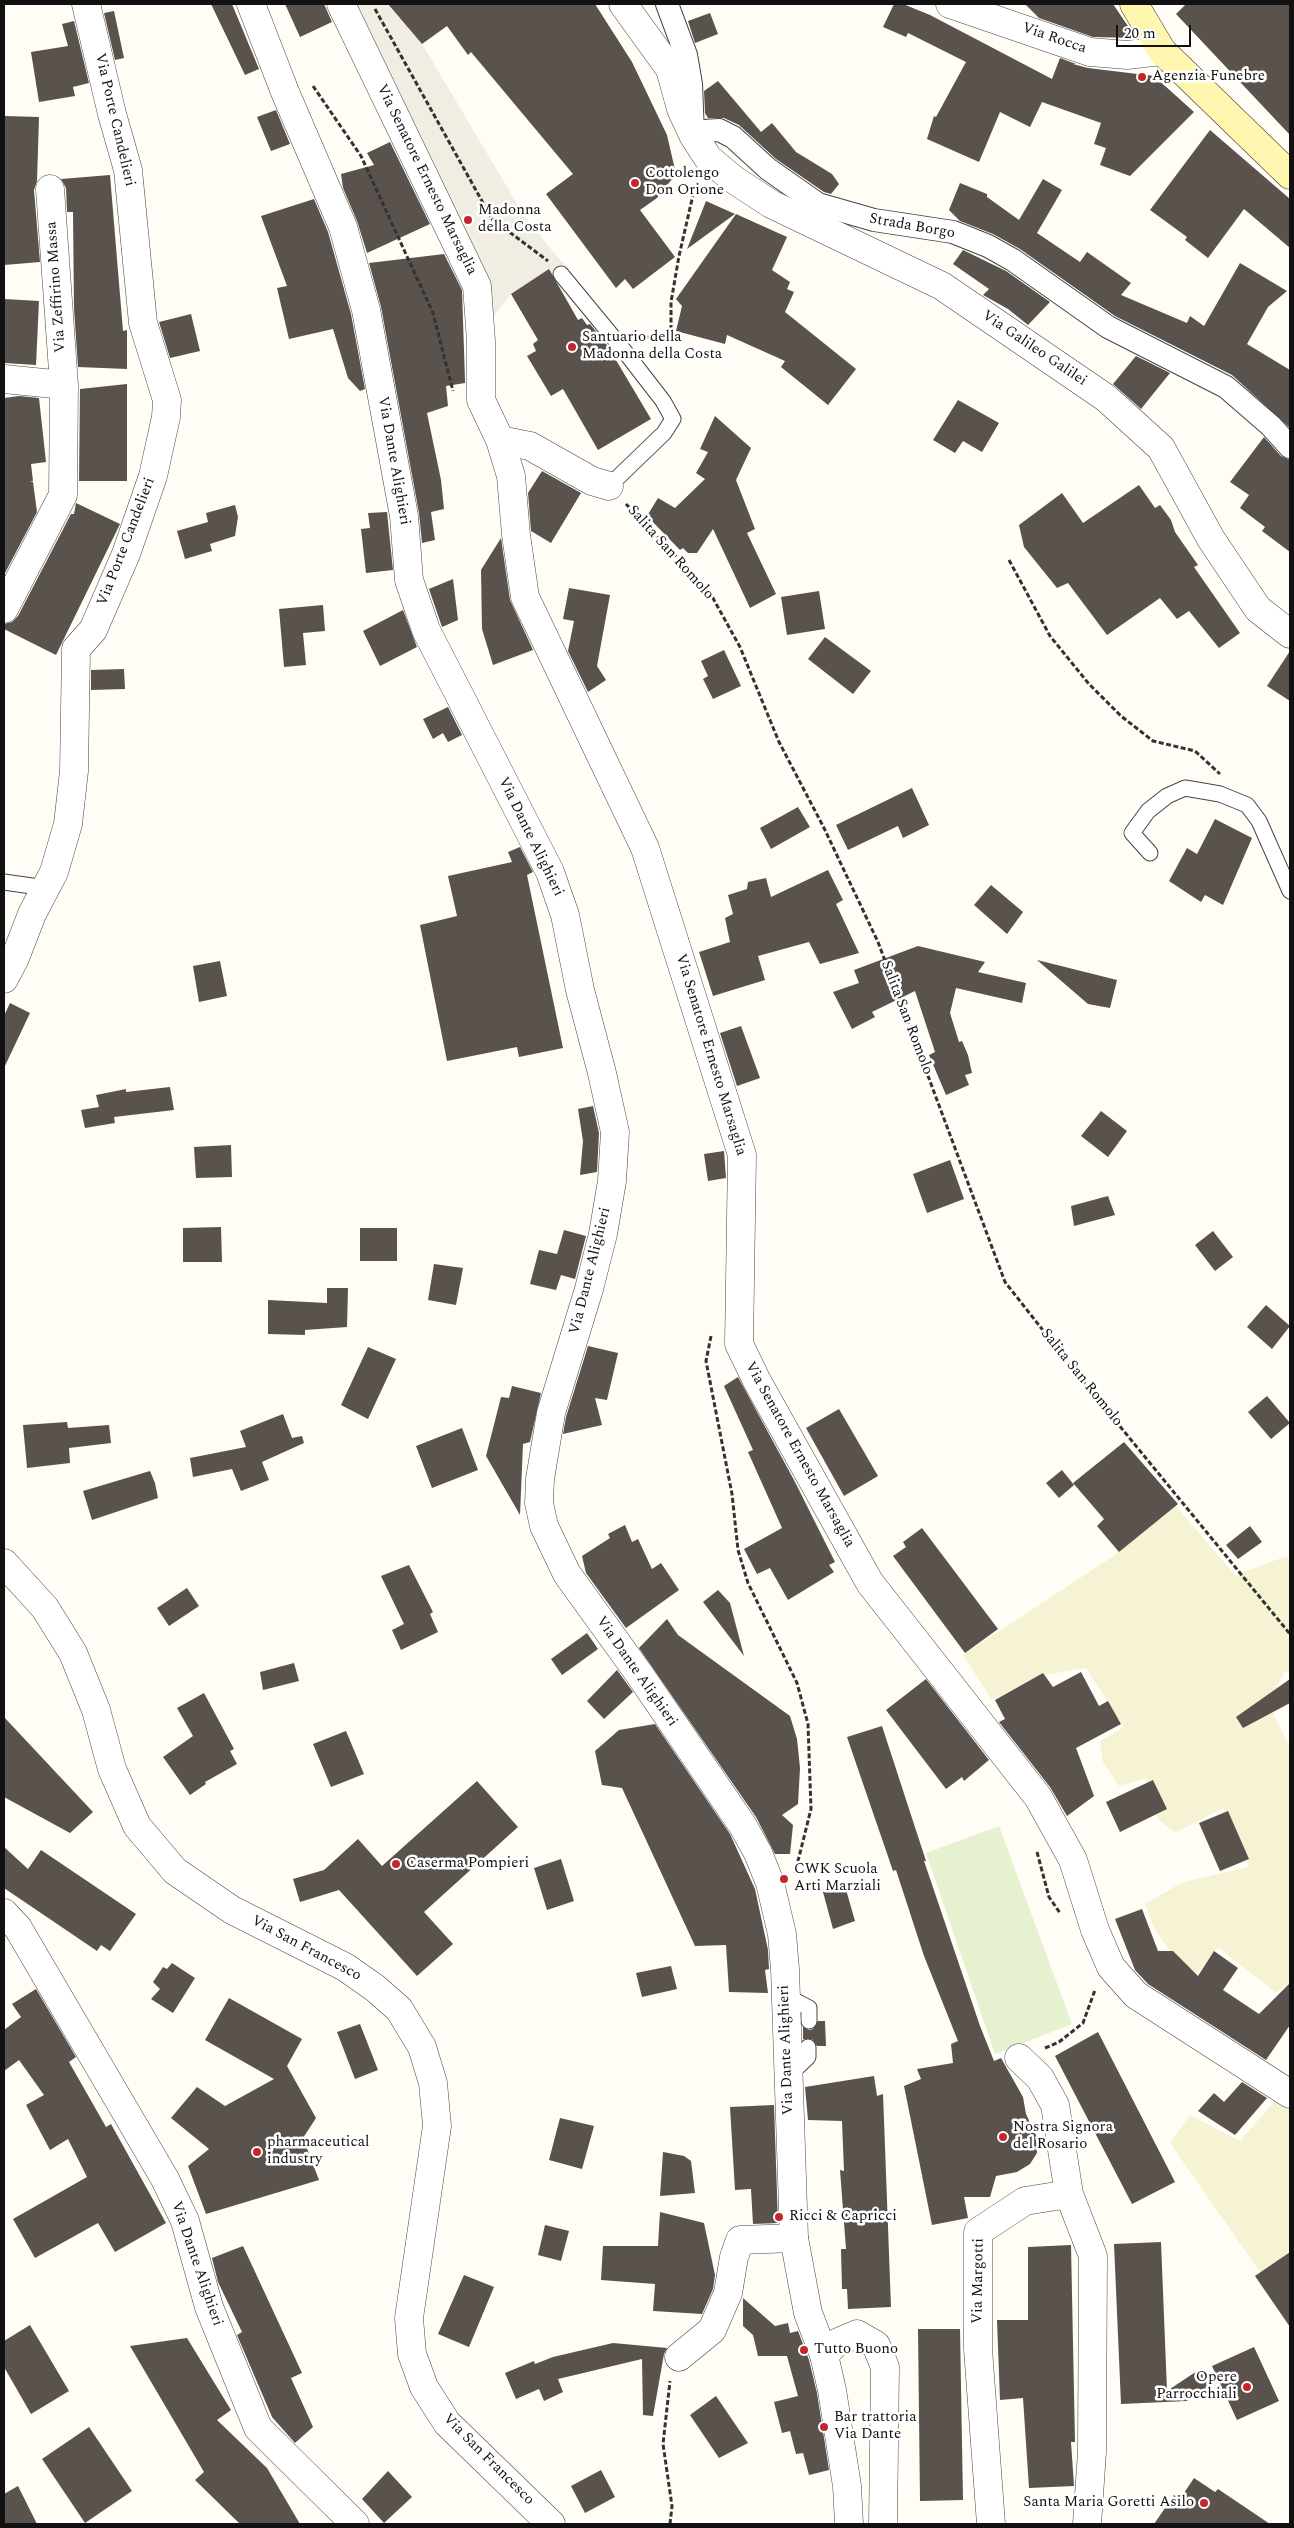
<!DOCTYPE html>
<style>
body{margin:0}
#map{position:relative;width:1294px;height:2528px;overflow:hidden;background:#fffdf5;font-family:Spectral,serif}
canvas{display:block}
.frame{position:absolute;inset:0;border:5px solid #111;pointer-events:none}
.scale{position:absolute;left:1116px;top:25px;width:75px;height:22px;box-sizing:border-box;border:2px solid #111;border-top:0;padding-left:6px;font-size:15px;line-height:18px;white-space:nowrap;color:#111;-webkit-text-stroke:4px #fff;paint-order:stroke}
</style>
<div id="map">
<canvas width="1294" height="2528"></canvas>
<div class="frame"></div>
<div class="scale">20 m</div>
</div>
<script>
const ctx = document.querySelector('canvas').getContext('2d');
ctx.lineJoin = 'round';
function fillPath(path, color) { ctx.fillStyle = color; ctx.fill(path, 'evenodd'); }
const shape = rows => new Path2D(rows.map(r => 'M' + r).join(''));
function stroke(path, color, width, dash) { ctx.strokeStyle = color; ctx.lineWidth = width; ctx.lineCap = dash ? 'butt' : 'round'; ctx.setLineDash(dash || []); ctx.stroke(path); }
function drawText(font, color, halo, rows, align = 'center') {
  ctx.font = font + ' Spectral,serif'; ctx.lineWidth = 5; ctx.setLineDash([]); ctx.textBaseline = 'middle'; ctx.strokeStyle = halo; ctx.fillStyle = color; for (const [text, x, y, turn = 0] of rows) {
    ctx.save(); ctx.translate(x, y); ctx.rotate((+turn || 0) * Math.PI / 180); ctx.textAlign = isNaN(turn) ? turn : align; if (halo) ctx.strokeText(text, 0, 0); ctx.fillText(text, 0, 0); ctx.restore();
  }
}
fillPath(shape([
 [1174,1504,1235,1575,1287,1556,1290,1561,1290,1672,1284,1673,1268,1703,1290,1747,1290,1982,1276,1993,1218,1947,1197,1973,1184,1970,1155,1930,1145,1904,1183,1882,1249,1867,1223,1808,1175,1833,1158,1819,1146,1778,1119,1786,1103,1762,1100,1741,1124,1727,1086,1668,1039,1676,992,1700,963,1655,1115,1555],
 [1290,2074,1290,2250,1262,2275,1170,2143,1190,2115,1240,2141,1273,2103]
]), '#f6f3d4');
fillPath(shape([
 [999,1826,1072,2024,995,2054,926,1853]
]), '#e6f2cf');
fillPath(shape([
 [354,4,388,4,422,44,522,212,557,257,569,268,555,279,530,282,511,294,488,324,492,292,488,281]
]), '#f1ede2');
fillPath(shape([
 [211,4,232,4,259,69,245,75],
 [285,4,324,4,332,22,300,37],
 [388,4,595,4,632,62,667,135,676,174,657,198,640,210,675,257,633,289,625,279,616,288,546,194,573,174,471,52,468,55,447,26,422,44],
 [894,4,903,4,930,15,1052,79,1060,58,1076,64,1073,64,1088,68,1154,76,1194,112,1130,176,1100,165,1106,148,1094,144,1101,123,1042,102,1030,127,1000,112,979,162,927,139,934,116,936,117,966,62,908,33,906,37,883,27],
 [1025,4,1113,4,1136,38,1093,37,1039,18],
 [1186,4,1290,4,1290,135,1176,14],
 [114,11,124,58,115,60,104,13],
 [710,13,718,34,695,43,688,21],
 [74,21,89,83,73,87,75,96,39,102,31,52,68,46,62,24],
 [718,81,761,132,772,123,796,152,832,174,839,184,831,194,824,192,776,159,739,125,724,118,708,118,705,113,704,91],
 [276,110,290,144,271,151,257,117],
 [4,116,39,117,37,181,34,190,40,262,4,265],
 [1210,130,1290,199,1290,248,1244,209,1208,258,1185,240,1187,237,1150,210],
 [390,142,430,224,367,253,357,221,343,188,341,174,374,165,367,153],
 [110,175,123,331,127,330,127,369,78,367,74,309,73,212,67,212,66,188,61,179],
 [1043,179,1062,190,1037,233,1080,262,1087,252,1131,283,1121,295,1187,323,1190,316,1204,326,1240,263,1287,291,1268,307,1247,344,1290,370,1290,428,1232,375,1115,316,1020,249,993,234,960,221,949,210,960,183,987,194,987,197,1019,220],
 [314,199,328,232,351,314,365,389,360,391,348,378,333,329,289,339,277,288,287,286,261,216],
 [706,201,735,214,687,249],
 [736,214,787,237,772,270,790,282,787,289,794,292,785,312,856,369,828,405,781,367,785,361,727,335,725,344,676,331,682,306,676,299],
 [963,250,1006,271,1050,302,1028,325,1008,309,983,295,989,289,953,264],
 [444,254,462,290,465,380,465,383,446,386,448,406,427,413,441,480,444,509,431,512,435,540,422,543,419,513,381,307,369,263],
 [549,269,578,320,582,318,587,325,590,324,607,345,651,419,598,450,563,389,551,396,527,356,536,351,533,344,538,340,511,294],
 [4,299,39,301,36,365,4,363],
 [191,314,200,351,170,358,159,322],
 [1136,356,1170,373,1141,409,1113,384],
 [127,384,127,481,79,481,80,389],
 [19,396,39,398,46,462,31,464,33,481,30,481,33,482,37,512,4,575,4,398],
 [958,400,999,423,982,452,963,441,955,453,933,440],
 [715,416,751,448,736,480,755,529,747,533,776,594,750,608,713,529,697,553,688,553,683,548,680,550,647,516,658,498,675,508,705,479,696,473,708,452,700,449],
 [1264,437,1281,456,1290,460,1290,552,1262,531,1265,527,1240,508,1249,495,1230,482],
 [542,471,581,493,551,543,531,531,528,493],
 [1139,485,1155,508,1160,505,1171,520,1175,532,1198,565,1194,567,1240,633,1219,648,1189,611,1177,619,1160,598,1107,635,1068,583,1057,588,1024,547,1019,525,1062,493,1083,523],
 [76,503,120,524,56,655,4,629,4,624,12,622,18,616,71,514,74,514],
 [235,505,238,517,235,536,210,544,212,551,185,559,177,531,208,522,206,513],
 [387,512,393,570,366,573,361,529,370,528,368,513],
 [501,538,510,600,533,650,493,665,482,629,481,570],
 [453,579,458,620,442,627,429,589],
 [569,588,610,595,597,666,606,680,588,692,568,651,574,621,563,619],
 [819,591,825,629,787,635,781,597],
 [323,605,325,631,303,633,306,665,284,667,279,609],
 [403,610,417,647,380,666,363,631],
 [825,637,871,671,853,694,808,659],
 [724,650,741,686,713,699,703,679,708,676,701,661],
 [1290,651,1290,701,1267,686],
 [124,669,125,689,91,690,91,670],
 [448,707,462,735,448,742,443,733,433,739,423,719],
 [912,788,929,825,903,838,898,826,848,850,836,825],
 [798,807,810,827,771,849,760,828],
 [1215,819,1252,838,1223,905,1205,895,1201,902,1169,881,1187,848,1197,854],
 [520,847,533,872,527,875,563,1048,519,1057,517,1047,447,1061,420,925,457,916,448,876,512,862,508,852],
 [828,870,843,900,836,904,859,953,820,964,809,942,758,956,765,980,713,996,699,952,730,942,725,918,733,914,728,895,747,889,748,882,766,878,771,897],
 [991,885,1023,912,1007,934,974,905],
 [918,946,985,962,978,972,1026,983,1022,1003,956,988,950,1013,959,1042,962,1041,968,1055,972,1073,965,1075,969,1085,946,1095,929,1055,935,1052,915,991,872,1012,875,1017,852,1029,833,992,859,983,854,970],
 [1037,960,1117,980,1110,1008,1088,1004],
 [220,961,227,996,199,1002,193,966],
 [10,1003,30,1013,4,1068,4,1016],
 [741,1026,760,1078,737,1086,720,1033],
 [170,1087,174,1110,114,1117,115,1123,85,1128,81,1110,99,1107,96,1095,126,1089,126,1092],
 [593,1106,599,1133,597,1172,580,1175,583,1141,578,1109],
 [1101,1111,1127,1131,1108,1157,1081,1136],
 [231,1145,232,1177,196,1178,194,1147],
 [724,1151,726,1178,708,1181,704,1154],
 [950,1160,964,1199,927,1213,913,1174],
 [1108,1196,1115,1215,1074,1226,1071,1206],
 [221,1227,222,1262,183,1262,183,1228],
 [360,1228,397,1228,397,1261,360,1261],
 [564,1230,586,1236,575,1279,561,1275,556,1290,530,1284,539,1250,557,1254],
 [1213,1231,1233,1257,1215,1271,1195,1245],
 [434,1264,463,1268,456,1305,428,1300],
 [327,1288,348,1288,347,1327,305,1330,305,1335,268,1334,268,1300,327,1303],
 [1266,1305,1290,1326,1272,1349,1247,1327],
 [588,1346,618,1353,607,1400,595,1398,602,1425,563,1434,566,1417],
 [368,1347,396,1359,368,1419,341,1405],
 [738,1377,794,1480,835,1562,829,1565,834,1572,788,1600,770,1568,757,1574,744,1549,782,1528,748,1452,753,1450,724,1386],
 [512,1386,541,1393,530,1442,523,1444,520,1515,486,1456,501,1397,509,1398],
 [1267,1396,1290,1423,1271,1439,1248,1412],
 [839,1409,878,1476,844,1496,806,1428],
 [283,1414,292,1438,302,1436,304,1443,262,1462,269,1480,241,1491,232,1469,193,1477,190,1458,246,1447,240,1431],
 [67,1422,68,1428,109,1425,111,1443,69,1448,70,1463,27,1468,23,1425],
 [462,1428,478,1470,432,1488,416,1446],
 [1124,1442,1178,1504,1119,1552,1097,1526,1104,1519,1073,1483],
 [1062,1470,1074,1485,1059,1498,1046,1483],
 [150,1471,155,1483,158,1498,92,1520,83,1491],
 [625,1525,632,1542,638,1539,652,1569,661,1563,679,1590,626,1628,586,1573,582,1556,610,1538,608,1534],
 [1250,1526,1262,1542,1238,1559,1226,1545],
 [922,1528,998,1629,965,1653,893,1556,906,1547,903,1542],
 [409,1565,433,1612,430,1614,438,1632,401,1650,392,1630,404,1624,381,1576],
 [187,1588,199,1606,169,1626,157,1608],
 [718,1590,730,1603,744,1656,703,1602],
 [667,1619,678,1635,790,1716,797,1739,800,1768,798,1804,782,1815,793,1825,790,1854,775,1854,756,1817,639,1648],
 [587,1633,598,1649,562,1675,551,1659],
 [294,1663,299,1681,263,1690,260,1672],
 [617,1670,633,1692,604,1719,587,1701],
 [1081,1672,1099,1706,1108,1701,1121,1724,1076,1748,1094,1796,1067,1816,1050,1787,999,1722,1005,1719,995,1700,1043,1673,1053,1687],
 [926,1679,989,1760,964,1781,962,1777,946,1789,886,1710],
 [1290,1679,1290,1703,1243,1728,1236,1717],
 [204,1693,234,1749,230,1751,237,1764,205,1782,206,1784,190,1795,163,1757,193,1736,177,1708],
 [4,1717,93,1812,70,1833,4,1797],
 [655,1724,730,1834,755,1889,768,1950,769,1969,765,1970,768,1993,729,1992,726,1945,695,1946,622,1788,602,1785,595,1751,619,1730],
 [882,1726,926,1861,924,1861,980,2026,994,2061,1001,2058,1023,2097,1026,2114,1036,2135,1037,2153,1030,2164,1017,2172,996,2176,990,2197,964,2197,968,2218,932,2225,904,2086,921,2079,917,2069,953,2063,951,2044,958,2041,924,1956,896,1870,893,1871,847,1737],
 [346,1731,364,1774,331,1787,313,1744],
 [1153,1780,1167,1809,1120,1832,1106,1802],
 [477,1781,518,1827,424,1912,453,1944,417,1976,339,1890,300,1902,293,1879,324,1870,358,1839,382,1866],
 [1228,1811,1249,1859,1220,1871,1199,1823],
 [4,1847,28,1869,41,1850,136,1914,110,1951,101,1945,97,1951,4,1888],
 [561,1859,574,1901,547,1910,534,1868],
 [845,1886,855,1921,833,1929,823,1892],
 [1142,1909,1158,1951,1173,1951,1198,1976,1214,1951,1238,1968,1223,1990,1259,2014,1290,1983,1290,2025,1266,2060,1148,1984,1135,1970,1115,1919],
 [172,1963,195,1978,173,2013,151,1999,160,1989,153,1982,163,1967,167,1969],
 [671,1966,677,1989,642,1997,636,1973],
 [36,1989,76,2057,69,2062,106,2127,111,2124,166,2223,115,2252,98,2223,35,2258,13,2219,87,2177,68,2139,50,2150,26,2105,44,2095,19,2060,4,2071,4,2030,21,2017,12,2004],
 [229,1998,302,2039,287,2066,316,2118,303,2138,319,2180,206,2214,188,2166,209,2149,171,2118,197,2087,225,2106,274,2079,205,2040],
 [818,2021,825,2021,826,2046,817,2046,812,2039,803,2039,803,2027,809,2030,813,2029],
 [360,2024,378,2070,355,2079,337,2032],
 [1098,2032,1175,2182,1132,2204,1055,2056],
 [874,2076,877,2096,883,2094,891,2307,848,2309,847,2289,842,2289,841,2249,846,2249,840,2170,844,2171,842,2121,808,2120,805,2087],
 [1242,2082,1267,2098,1235,2135,1198,2111,1214,2093,1224,2102],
 [774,2105,778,2223,753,2224,751,2189,735,2190,730,2107],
 [560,2118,594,2126,582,2169,549,2160],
 [663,2152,684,2156,691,2161,695,2193,660,2196],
 [660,2212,704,2223,715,2275,713,2289,702,2314,653,2311,655,2284,601,2280,603,2246,658,2246],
 [545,2225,569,2231,561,2261,538,2255],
 [1161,2242,1167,2391,1200,2369,1211,2385,1187,2401,1121,2404,1114,2244],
 [1071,2245,1075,2442,1071,2442,1074,2486,1029,2488,1023,2398,1000,2400,997,2320,1028,2320,1028,2247],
 [243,2246,302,2373,291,2378,313,2427,295,2443,272,2417,237,2335,242,2332,218,2282,212,2258],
 [1290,2252,1290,2327,1255,2276],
 [464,2275,494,2287,469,2347,438,2334],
 [743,2298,775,2326,788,2323,790,2333,798,2331,809,2360,817,2393,829,2470,809,2475,803,2453,796,2454,790,2431,782,2433,774,2402,798,2396,787,2356,758,2356,753,2335,743,2326],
 [30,2325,69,2391,31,2414,4,2367,4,2341],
 [918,2329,960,2329,963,2500,920,2501],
 [187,2338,231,2410,217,2420,267,2468,300,2524,240,2524,195,2480,204,2472,130,2346],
 [613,2343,667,2348,664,2354,653,2416,643,2415,642,2359,558,2379,563,2392,544,2401,539,2389,516,2399,505,2373,534,2361,535,2364,553,2357],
 [1254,2347,1279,2401,1237,2420,1212,2366],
 [716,2396,748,2443,719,2458,690,2415],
 [89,2427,132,2491,85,2523,42,2459],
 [601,2470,615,2497,585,2513,571,2486],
 [388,2471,412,2497,384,2523,362,2499],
 [1194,2478,1215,2492,1218,2489,1270,2524,1154,2524,1174,2495,1180,2499],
 [18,2486,37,2524,4,2524,4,2494]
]), '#5a524d');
const service = shape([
 [561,274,622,348,663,401,673,419,664,433,609,486],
 [1150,853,1132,833,1148,811,1167,796,1185,788,1220,794,1247,805,1259,821,1290,891],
 [4,882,46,888],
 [786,1996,809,2008,809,2021],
 [788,2076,808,2057,808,2047]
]);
const pedestrian = shape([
 [667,4,686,55,691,84,693,135,704,131,719,130,733,137,768,169,818,204,874,220,953,232,988,246,1013,260,1108,327,1226,387,1271,426,1290,447]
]);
const minor = shape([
 [623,4,670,69,681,109,693,135,708,158,733,179,771,204,942,286,1106,398,1161,448,1211,539,1258,609,1290,634],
 [950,4,1090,52,1127,55,1162,51],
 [50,189,64,385],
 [4,379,64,385,63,495,4,609],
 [500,440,530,446,592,481,609,486],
 [4,979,15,958,32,914,54,872,68,824,74,771,76,649,93,630,126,554,153,476,166,417,167,400,143,323,128,170,112,114,86,4],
 [4,1913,18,1928,165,2179,185,2221,209,2307,258,2428,355,2524],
 [1019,2058,1040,2078,1055,2105,1069,2194],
 [824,2355,836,2343,857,2334,876,2345,885,2367,883,2524],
 [679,2357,712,2330,728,2293,734,2257,740,2240,794,2238],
 [991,2524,978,2349,978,2232,1025,2201,1069,2194,1093,2256,1092,2452,1087,2524]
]);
const tertiary = shape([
 [251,4,285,92,343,227,366,310,404,516,409,580,426,630,550,872,565,915,580,990,602,1073,615,1132,612,1181,603,1234,589,1289,551,1413,540,1479,539,1503,544,1526,567,1574,640,1675,743,1826,758,1853,770,1883,782,1934,785,1969,794,2238,808,2313,824,2355,832,2390,847,2486,849,2524],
 [341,4,477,286,481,341,481,400,500,440,511,476,516,535,525,597,645,848,742,1155,739,1344,757,1381,870,1583,1038,1797,1073,1860,1095,1930,1111,1967,1136,1995,1290,2094],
 [4,1563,45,1608,73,1653,96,1710,112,1769,137,1826,175,1871,232,1910,345,1967,375,1988,399,2009,422,2047,433,2083,437,2126,409,2318,412,2354,424,2387,447,2423,551,2524]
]);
const secondary = shape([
 [1134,4,1162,51,1290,175]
]);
stroke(service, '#444', 17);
stroke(pedestrian, '#444', 24);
stroke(minor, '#444', 29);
stroke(tertiary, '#444', 29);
stroke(secondary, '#333', 29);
stroke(shape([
 [375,9,492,219,548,261],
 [313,86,361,156,433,313,453,391],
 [639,337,661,338,671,335,671,302,679,256,696,182],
 [626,504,709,591,740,647,779,742,824,828,878,942,1005,1282,1082,1380,1290,1634],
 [1009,560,1050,636,1089,684,1121,716,1153,741,1195,751,1220,774],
 [711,1336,706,1361,732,1494,738,1550,748,1583,797,1683,808,1724,811,1809,795,1873],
 [1037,1852,1049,1897,1060,1913],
 [1045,2048,1059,2042,1083,2023,1095,1990],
 [670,2524,672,2506,663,2444,670,2381]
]), '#333', 3, [5, 2.5]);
stroke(service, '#fff', 15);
stroke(pedestrian, '#fff', 22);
stroke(minor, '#fff', 28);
stroke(tertiary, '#fff', 28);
stroke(secondary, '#fff6b0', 28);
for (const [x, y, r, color] of [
 [1142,77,5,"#c4262e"],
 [635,183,5,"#c4262e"],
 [468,220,5,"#c4262e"],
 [572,347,5,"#c4262e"],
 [396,1864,5,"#c4262e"],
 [784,1879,5,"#c4262e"],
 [1003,2137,5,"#c4262e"],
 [257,2152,5,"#c4262e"],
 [779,2217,5,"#c4262e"],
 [804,2350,5,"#c4262e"],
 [1247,2387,5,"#c4262e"],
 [824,2427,5,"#c4262e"],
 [1204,2503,5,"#c4262e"]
]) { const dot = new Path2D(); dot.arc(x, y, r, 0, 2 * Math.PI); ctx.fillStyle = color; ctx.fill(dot); stroke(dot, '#fff', 2); }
drawText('15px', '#111', '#fff', [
 ["Via Rocca",1054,39,19],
 ["Via Porte Candelieri",114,120,77],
 ["Via Senatore Ernesto Marsaglia",426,180,64],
 ["Strada Borgo",912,227,10],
 ["Via Zeffirino Massa",57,287,-94],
 ["Via Galileo Galilei",1034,349,34],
 ["Via Dante Alighieri",393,461,80],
 ["Via Porte Candelieri",127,542,-69],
 ["Salita San Romolo",670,553,48],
 ["Via Dante Alighieri",530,837,64],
 ["Salita San Romolo",906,1018,69],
 ["Via Senatore Ernesto Marsaglia",710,1055,73],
 ["Via Dante Alighieri",591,1271,-76],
 ["Salita San Romolo",1081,1378,51],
 ["Via Senatore Ernesto Marsaglia",799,1455,61],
 ["Via Dante Alighieri",636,1672,55],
 ["Via San Francesco",306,1949,28],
 ["Via Dante Alighieri",787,2050,-92],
 ["Via Dante Alighieri",196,2264,71],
 ["Via Margotti",979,2281,-89],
 ["Via San Francesco",488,2460,45]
]);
drawText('15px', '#111', '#fff', [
 ["Agenzia Funebre",1152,77],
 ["Cottolengo",645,174],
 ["Don Orione",645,191],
 ["Madonna",478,211],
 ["della Costa",478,228],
 ["Santuario della",582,338],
 ["Madonna della Costa",582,355],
 ["Caserma Pompieri",406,1864],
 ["CWK Scuola",794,1870],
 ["Arti Marziali",794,1887],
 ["Nostra Signora",1013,2128],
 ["del Rosario",1013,2145],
 ["pharmaceutical",267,2143],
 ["industry",267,2160],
 ["Ricci & Capricci",789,2217],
 ["Tutto Buono",814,2350],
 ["Opere",1237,2378,"right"],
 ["Parrocchiali",1237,2395,"right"],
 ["Bar trattoria",834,2418],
 ["Via Dante",834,2435],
 ["Santa Maria Goretti Asilo",1194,2503,"right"]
], 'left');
</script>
